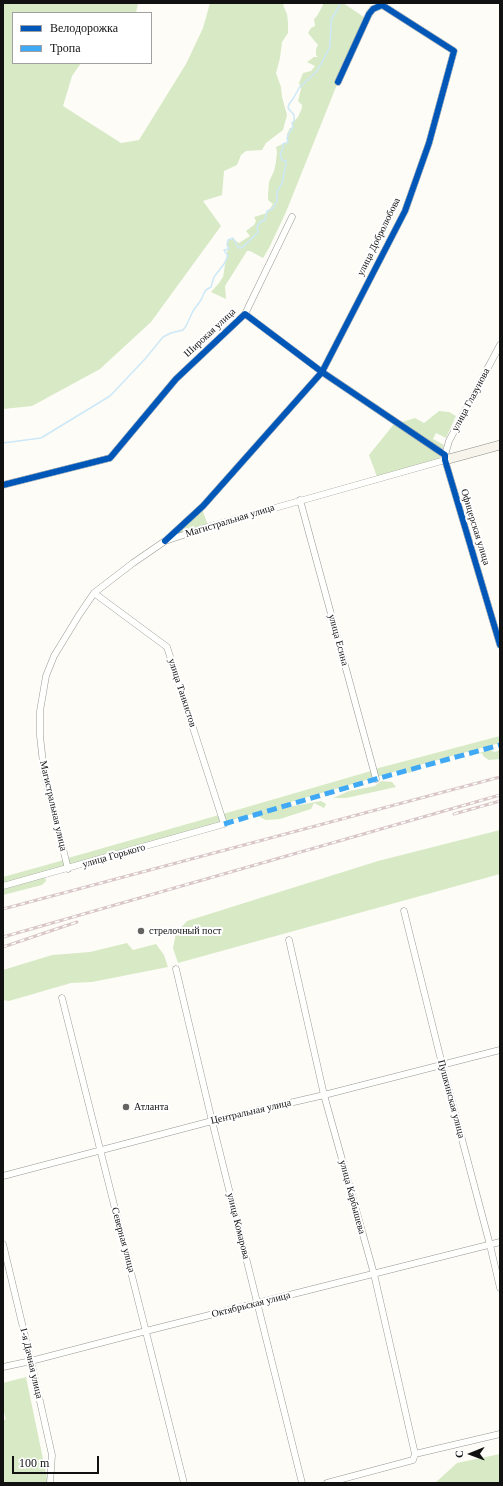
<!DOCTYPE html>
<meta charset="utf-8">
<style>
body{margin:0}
#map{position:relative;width:503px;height:1486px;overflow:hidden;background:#fdfcf7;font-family:Georgia,serif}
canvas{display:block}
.frame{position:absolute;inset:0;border:4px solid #111;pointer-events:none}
.legend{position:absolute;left:12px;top:12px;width:140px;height:52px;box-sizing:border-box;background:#fff;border:1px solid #a0a0a0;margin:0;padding:5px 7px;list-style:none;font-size:12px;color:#111}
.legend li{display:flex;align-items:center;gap:8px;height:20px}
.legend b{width:20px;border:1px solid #a0a0a0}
.north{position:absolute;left:451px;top:1434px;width:40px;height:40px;-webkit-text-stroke:3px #fff;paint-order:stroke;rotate:269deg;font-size:11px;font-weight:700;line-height:16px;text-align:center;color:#111}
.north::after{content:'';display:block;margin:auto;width:14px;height:18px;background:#111;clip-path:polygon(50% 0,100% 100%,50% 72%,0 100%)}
.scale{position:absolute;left:12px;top:1456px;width:87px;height:18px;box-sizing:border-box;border:2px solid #111;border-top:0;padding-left:5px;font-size:12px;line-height:14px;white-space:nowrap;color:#111;-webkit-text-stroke:3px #fff;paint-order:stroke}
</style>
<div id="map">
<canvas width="503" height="1486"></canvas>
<div class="frame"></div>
<ul class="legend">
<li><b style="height:5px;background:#0057b8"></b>Велодорожка</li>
<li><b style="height:5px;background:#3fa9f5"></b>Тропа</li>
</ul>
<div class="north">С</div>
<div class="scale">100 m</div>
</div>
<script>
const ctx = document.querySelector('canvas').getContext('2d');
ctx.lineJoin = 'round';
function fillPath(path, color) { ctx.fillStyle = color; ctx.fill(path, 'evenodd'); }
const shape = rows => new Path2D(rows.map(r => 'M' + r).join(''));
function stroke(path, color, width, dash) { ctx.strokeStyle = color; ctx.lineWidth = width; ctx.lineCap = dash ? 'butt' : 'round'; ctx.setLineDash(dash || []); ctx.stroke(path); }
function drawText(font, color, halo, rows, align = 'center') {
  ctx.font = font + ' Georgia,serif'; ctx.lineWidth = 4; ctx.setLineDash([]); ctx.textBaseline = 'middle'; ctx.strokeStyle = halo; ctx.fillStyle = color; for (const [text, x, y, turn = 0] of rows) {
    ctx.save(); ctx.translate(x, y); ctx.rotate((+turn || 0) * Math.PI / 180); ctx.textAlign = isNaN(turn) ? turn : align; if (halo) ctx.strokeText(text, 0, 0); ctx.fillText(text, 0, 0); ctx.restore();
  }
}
fillPath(shape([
 [3,3,138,3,136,13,13,13,13,63,81,63,72,76,63,106,121,143,139,140,186,64,203,28,210,3,285,3,283,5,287,14,288,22,288,33,282,42,280,58,276,73,281,87,282,97,287,115,283,130,266,143,262,150,246,151,241,155,237,165,224,171,222,195,203,201,221,226,151,322,100,369,32,406,3,409],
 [323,3,343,3,364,17,286,212,269,248,263,258,250,251,247,251,225,286,226,299,211,292,219,283,223,277,228,247,227,243,229,240,233,239,239,243,250,236,246,231,254,225,256,221,254,217,267,213,273,204,268,200,268,195,269,182,274,171,276,162,277,152,276,147,287,142,287,134,290,128,293,127,292,123,298,117,302,108,302,105,298,101,301,89,299,83,303,73,311,71,315,66,307,62,314,57,318,57,316,55,316,49,318,45,308,33,311,28,315,26,314,19,317,16,323,5],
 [439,411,449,412,456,416,446,438,436,433,433,439,444,445,442,451,399,423,415,418,424,423],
 [394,424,439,454,441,459,377,477,369,455],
 [202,509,208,525,174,536],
 [500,736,500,743,419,765,417,769,414,771,409,773,403,769,377,777,375,769],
 [490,750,495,752,500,750,500,759,489,760,483,756,483,754,479,753],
 [371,771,373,778,284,804,288,807,321,801,326,804,324,808,314,803,311,809,280,819,266,820,253,814,226,822,223,814],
 [381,781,392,782,396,787,346,798,333,798,349,791,375,786],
 [219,815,221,822,70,866,68,858],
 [500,830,500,874,178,963,173,948,176,933,187,921,378,861],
 [64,860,66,867,3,884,3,877],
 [45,877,46,881,42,885,3,895,3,888],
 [127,943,133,950,156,944,164,955,168,967,92,982,71,983,9,1001,3,1000,3,970,52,955,90,952],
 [26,1377,48,1483,3,1483,3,1419,6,1420,3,1408,3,1383],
 [500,1454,500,1483,435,1483,457,1463]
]), '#d8eac5');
stroke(shape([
 [3,443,41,438,110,396,145,359,163,337,171,333,183,330,186,326,193,311,201,300,204,293,206,290,211,287,214,277,224,264,228,256,224,250,229,249,227,245,228,240,233,238,238,247,240,248,243,247,258,232,257,227,260,222,265,220,267,211,272,209,275,205,277,201,277,192,282,183,286,164,286,161,282,160,280,154,283,148,283,144,288,142,287,138,289,133,293,127,292,123,294,121,294,115,288,108,289,104,293,99,299,88,317,71,330,47,331,20,341,3]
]), '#cde8f7', 1.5);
const street = shape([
 [245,314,292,217],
 [445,455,449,441,500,345],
 [3,485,110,458,176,379,245,314,322,372,445,455,445,460,500,645],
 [300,500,376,779],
 [165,541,203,506,322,372,405,211,429,143,454,51,382,5,373,9,369,14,338,82],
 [68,869,44,772,40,736,40,711,46,676,54,656,79,615,94,593,133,563,165,541,211,526,445,460],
 [3,886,224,824,167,647,94,593],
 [404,911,442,1064,490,1245,500,1288],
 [289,940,324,1095,374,1274,415,1454],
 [176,969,212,1121,302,1483],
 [62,998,184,1483],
 [3,1176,212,1121,324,1095,500,1050],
 [3,1244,31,1361,52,1455,50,1483],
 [3,1367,31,1361,146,1331,500,1242],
 [327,1483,413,1460,415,1454,500,1434]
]);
const secondary = shape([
 [445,460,500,445]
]);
stroke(street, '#979795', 7);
stroke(secondary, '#8e8d8b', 10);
stroke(street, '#fffffe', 6);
stroke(secondary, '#f6f4eb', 9);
const rail = shape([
 [454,814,500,801],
 [3,909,500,777],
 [3,937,500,795],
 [3,947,77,922]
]);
stroke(rail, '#d9c6c7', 3);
stroke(rail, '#fff', 1.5, [4.5]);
stroke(shape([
 [224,824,376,779,500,745]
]), '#3fa9f5', 5, [10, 5]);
stroke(shape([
 [3,485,110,458,176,379,245,314,322,372,445,455,445,460,500,645],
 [165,541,203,506,322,372,405,211,429,143,454,51,382,5,373,9,369,14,338,82]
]), '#0057b8', 6);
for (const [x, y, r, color] of [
 [141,931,4,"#646362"],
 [126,1107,4,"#646362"]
]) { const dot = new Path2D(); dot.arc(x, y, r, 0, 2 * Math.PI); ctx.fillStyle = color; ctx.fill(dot); stroke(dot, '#fff', 1.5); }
drawText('10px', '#111', '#fff', [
 ["улица Добролюбова",379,237,-64],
 ["Широкая улица",210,333,-43],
 ["улица Глазунова",471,400,-62],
 ["Магистральная улица",230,521,-17],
 ["Офицерская улица",475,527,73],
 ["улица Есина",338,640,75],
 ["улица Танкистов",182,693,72],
 ["Магистральная улица",53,806,77],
 ["улица Горького",114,856,-16],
 ["Пушкинская улица",451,1099,75],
 ["Центральная улица",251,1112,-13],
 ["улица Карбышева",352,1197,75],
 ["улица Комарова",238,1226,76],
 ["Северная улица",123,1240,75],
 ["Октябрьская улица",251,1305,-14],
 ["1-я Дачная улица",31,1363,77]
]);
drawText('10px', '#111', '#fff', [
 ["стрелочный пост",149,931],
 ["Атланта",134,1107]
], 'left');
</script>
